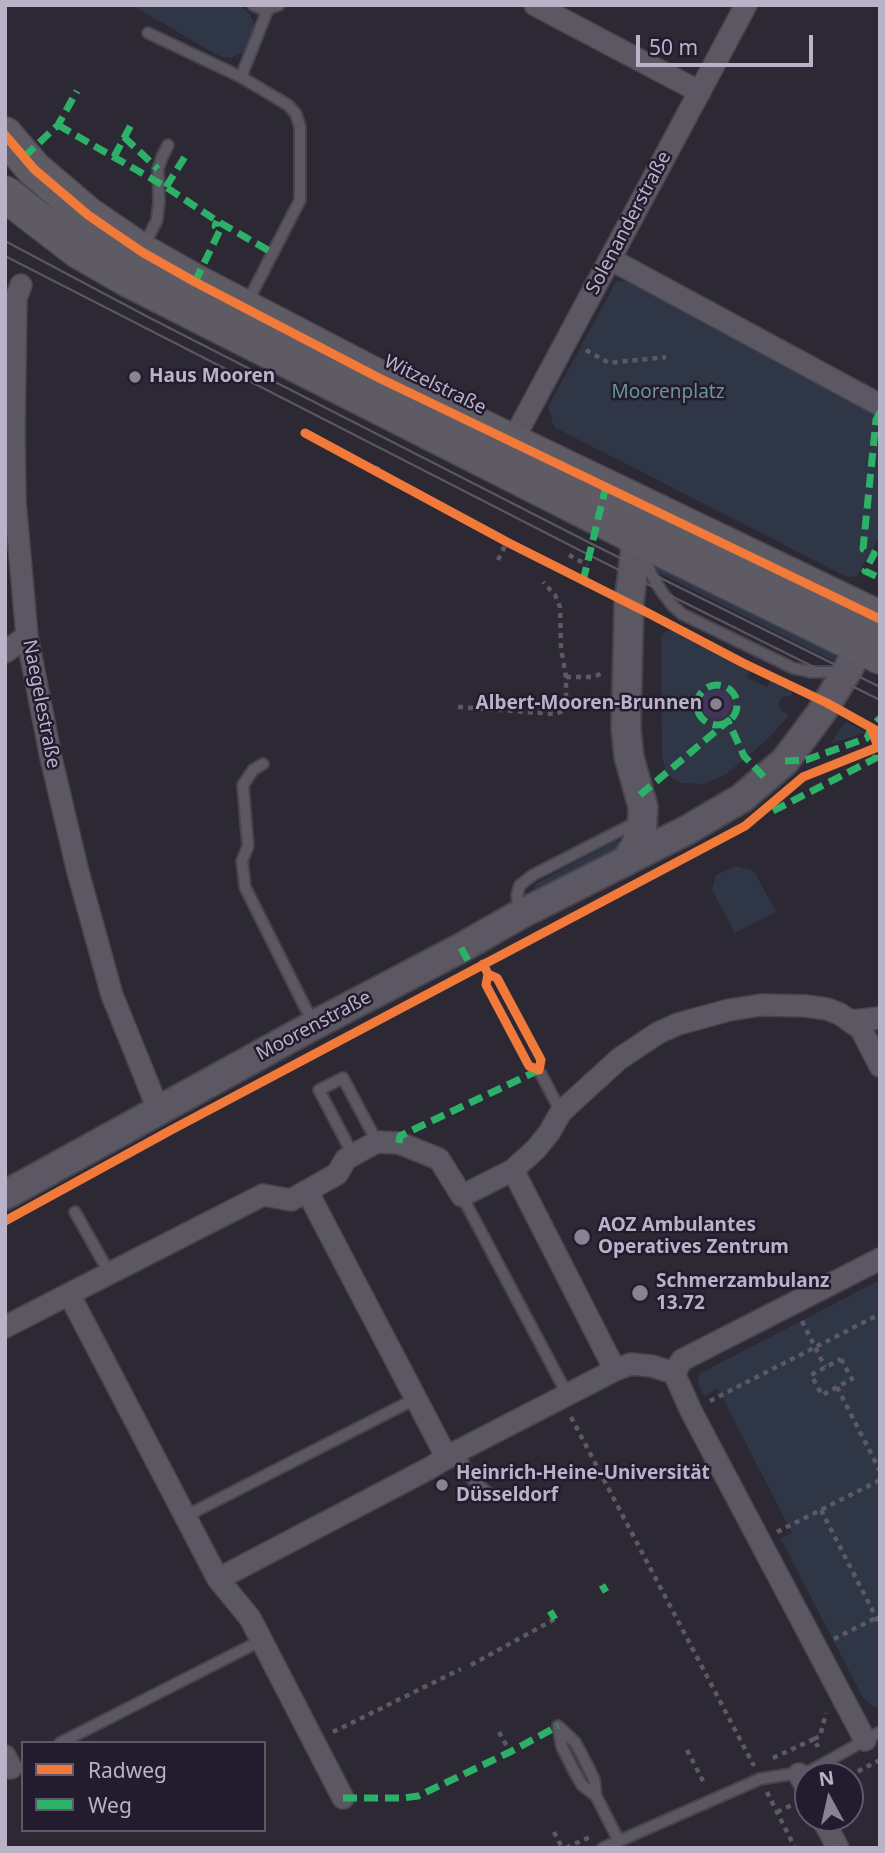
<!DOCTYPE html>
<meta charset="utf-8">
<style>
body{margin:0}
#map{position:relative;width:885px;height:1853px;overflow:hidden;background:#2c2934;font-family:"Noto Sans",sans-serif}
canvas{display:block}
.frame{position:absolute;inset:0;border:7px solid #bab2c6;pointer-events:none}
.legend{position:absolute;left:21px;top:1741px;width:245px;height:91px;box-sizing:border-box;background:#231c2f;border:2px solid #5f586b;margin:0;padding:9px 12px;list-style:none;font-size:21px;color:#bab2c6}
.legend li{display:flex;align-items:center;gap:14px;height:35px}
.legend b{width:35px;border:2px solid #5f586b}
.north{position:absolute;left:794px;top:1762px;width:70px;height:70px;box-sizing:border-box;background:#231c2f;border:2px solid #5f586b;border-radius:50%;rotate:352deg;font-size:19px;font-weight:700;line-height:28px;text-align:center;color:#bab2c6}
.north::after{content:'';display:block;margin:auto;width:24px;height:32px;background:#888293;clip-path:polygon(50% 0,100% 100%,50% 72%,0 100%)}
.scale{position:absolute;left:636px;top:35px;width:177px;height:32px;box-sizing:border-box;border:4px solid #bab2c6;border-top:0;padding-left:9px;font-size:21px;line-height:24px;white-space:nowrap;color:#bab2c6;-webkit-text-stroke:5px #231c2f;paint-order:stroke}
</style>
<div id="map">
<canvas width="885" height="1853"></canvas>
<div class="frame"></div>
<ul class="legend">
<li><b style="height:9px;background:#f17a3a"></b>Radweg</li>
<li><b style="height:9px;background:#2db169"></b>Weg</li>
</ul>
<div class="north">N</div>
<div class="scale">50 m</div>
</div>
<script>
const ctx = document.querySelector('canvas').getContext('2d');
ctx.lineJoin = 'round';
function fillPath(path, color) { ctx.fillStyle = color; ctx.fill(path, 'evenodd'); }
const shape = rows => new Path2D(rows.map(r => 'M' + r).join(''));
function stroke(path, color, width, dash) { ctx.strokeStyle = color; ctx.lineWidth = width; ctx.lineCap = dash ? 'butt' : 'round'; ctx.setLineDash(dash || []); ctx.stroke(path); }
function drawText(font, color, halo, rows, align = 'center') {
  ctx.font = font + ' "Noto Sans",sans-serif'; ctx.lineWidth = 5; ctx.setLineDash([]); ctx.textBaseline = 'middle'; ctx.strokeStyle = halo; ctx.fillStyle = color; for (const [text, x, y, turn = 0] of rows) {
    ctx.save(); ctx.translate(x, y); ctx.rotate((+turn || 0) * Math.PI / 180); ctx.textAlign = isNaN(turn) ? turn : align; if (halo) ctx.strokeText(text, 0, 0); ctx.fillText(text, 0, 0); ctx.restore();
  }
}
fillPath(shape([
 [131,5,238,5,247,11,251,16,254,24,253,35,248,46,240,54,231,58,221,57],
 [633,279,880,416,880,536,857,576,847,577,554,427,548,407,616,282],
 [657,556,841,649,836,660,833,661,653,570,650,567],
 [666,631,672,631,750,671,747,678,767,687,770,681,792,692,792,695,783,697,779,703,780,710,789,715,767,740,725,775,703,784,681,783,671,777,666,773,662,756,661,643,662,635],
 [713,689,725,692,731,702,731,706,728,713,720,718,702,705,703,697,706,693],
 [846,722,865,732,830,744],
 [616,841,620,841,623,844,620,849,538,891,534,888,535,884],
 [735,866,754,871,776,912,735,933,712,890,716,875],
 [880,1280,880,1707,872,1706,863,1698,781,1539,792,1533,718,1389,704,1396,697,1381,701,1373]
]), '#2f3646');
fillPath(shape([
 '701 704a15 15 0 1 1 30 0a15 15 0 1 1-30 0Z'
]), '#413457');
const service = shape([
 [253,5,262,9,268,9],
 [148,33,241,77,288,105,296,114,300,127,300,200,246,305],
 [241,77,268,9,279,5],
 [144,246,157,220,159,202,158,169,162,157,168,145],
 [643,552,651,574,662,592,672,605,682,614,793,668,811,672,841,672],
 [263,764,253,770,243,785,248,846,242,861,245,887,314,1025],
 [519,912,517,895,520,885,533,875,633,824,636,818],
 [541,1074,561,1112],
 [353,1155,319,1090,343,1078,377,1142],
 [462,1196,567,1394],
 [75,1212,110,1274],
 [458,1451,470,1477,487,1492],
 [184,1517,417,1398],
 [558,1726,575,1742,582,1755,594,1779,596,1796,619,1841],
 [558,1726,562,1747,574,1771,582,1785,596,1796],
 [60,1743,262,1640],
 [603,1848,760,1779,810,1771,880,1732]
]);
const minor = shape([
 [535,5,700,92],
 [610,259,880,405],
 [21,285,16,298,14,431,15,501,27,636,51,758,78,872,112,995,158,1109],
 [512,442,746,5],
 [5,652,27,636],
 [851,1021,880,1018],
 [513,1170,615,1370],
 [307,1191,337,1174,346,1159,353,1155,377,1142,399,1143,439,1159,462,1196,513,1170,536,1149,549,1133,561,1112,619,1059,658,1033,678,1024,729,1010,761,1005,806,1006,827,1009,840,1014,861,1029,880,1066],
 [69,1294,263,1195,291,1200,307,1191,447,1458],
 [5,1327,69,1294,218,1579,250,1618,343,1798],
 [674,1373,682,1360,880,1259],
 [218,1579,428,1469,458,1451,615,1370,631,1364,652,1366,674,1373,691,1411,865,1740],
 [5,1756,11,1768],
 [799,1774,808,1790],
 [822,1818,838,1848]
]);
const tertiary = shape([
 [626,861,635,847,642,827,643,807,629,757,626,728,629,603,637,537,645,529,651,527],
 [5,1195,314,1025,461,948,519,915,689,829,742,798,785,761,821,713,847,671,869,628]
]);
const primary = shape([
 [5,135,34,169,88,215,142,252,195,282,379,378,880,619],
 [5,194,78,250,130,280,637,537,880,656]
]);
stroke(service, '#48444d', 14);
stroke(minor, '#48444d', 24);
stroke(tertiary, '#48444d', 32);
stroke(primary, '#4a4651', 38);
stroke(shape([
 [586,350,609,363,666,357],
 [376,471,380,464],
 [569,555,587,565],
 [498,560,507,542],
 [566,677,593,677,603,673],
 [458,707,555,714,563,711,566,706,566,677,561,648,560,607,555,595,543,582],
 [778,1275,781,1280],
 [802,1321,825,1367],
 [841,1359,852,1379,822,1395,811,1375,841,1359],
 [837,1387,880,1471],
 [710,1401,880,1314],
 [571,1417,754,1766],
 [821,1510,880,1625],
 [777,1532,880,1480],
 [834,1639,880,1616],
 [471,1665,555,1619],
 [333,1732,461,1669],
 [499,1732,510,1752],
 [814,1739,820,1736,826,1713],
 [687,1750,705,1785],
 [773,1758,814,1739,818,1747],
 [849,1776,880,1760],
 [767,1792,795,1848],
 [777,1812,792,1805],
 [554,1832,562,1848],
 [566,1848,592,1836]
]), '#5d5964', 4.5, [5, 5]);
stroke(service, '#5c5863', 10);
stroke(minor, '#5c5863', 21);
stroke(tertiary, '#5c5863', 28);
stroke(primary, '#5e5b65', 35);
stroke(shape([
 [5,241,150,318,592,544,880,687],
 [5,256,589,555,880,700]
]), '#5c5862', 2);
stroke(shape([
 [58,125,166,187,217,221,273,253],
 [124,137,158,169],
 [24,157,58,125,77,91],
 [114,157,132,123],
 [166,187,186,155],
 [195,282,220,230,215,226,217,221],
 [880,412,876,420,863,549,874,554,865,571,880,578],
 [583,581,606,486],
 '697 705a20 20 0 1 1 40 0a20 20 0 1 1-40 0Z',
 [625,703,661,704,697,703],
 [785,761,806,760,867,738,871,728,880,718],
 [640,795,728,721,744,756,766,779],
 [773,811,876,758,876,754],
 [461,948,473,969],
 [399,1143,400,1136,539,1070],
 [602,1585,606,1592],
 [550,1611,555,1619],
 [343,1798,403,1798,418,1796,510,1752,558,1726]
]), '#2db169', 7, [14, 7]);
stroke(shape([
 [5,135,34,169,88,215,142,252,195,282,379,378,880,619],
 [305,433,507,542,648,613,743,663,827,703,879,732],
 [483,964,488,974,497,978,541,1060,539,1070,529,1066,486,985,488,974],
 [5,1221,173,1129,745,826,803,777,878,747,871,728]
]), '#f17a3a', 9);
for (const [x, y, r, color] of [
 [135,377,7,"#888293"],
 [716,704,7,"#888293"],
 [582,1237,9,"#888293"],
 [640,1293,9,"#888293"],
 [442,1485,7,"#888293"]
]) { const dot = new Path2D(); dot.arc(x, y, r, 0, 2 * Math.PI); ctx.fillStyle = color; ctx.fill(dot); stroke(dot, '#231c2f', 2.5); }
drawText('19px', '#bab2c6', '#231c2f', [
 ["Solenanderstraße",629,223,-62],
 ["Witzelstraße",435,385,26],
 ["Naegelestraße",41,704,79],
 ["Moorenstraße",314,1026,-28]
]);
drawText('bold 19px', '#bab2c6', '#231c2f', [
 ["Haus Mooren",149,377],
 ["Albert-Mooren-Brunnen",702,704,"right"],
 ["AOZ Ambulantes",598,1226],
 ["Operatives Zentrum",598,1248],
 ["Schmerzambulanz",656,1282],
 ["13.72",656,1304],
 ["Heinrich-Heine-Universität",456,1474],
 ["Düsseldorf",456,1496]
], 'left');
drawText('19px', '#6b9495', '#231c2f', [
 ["Moorenplatz",668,393]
]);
</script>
